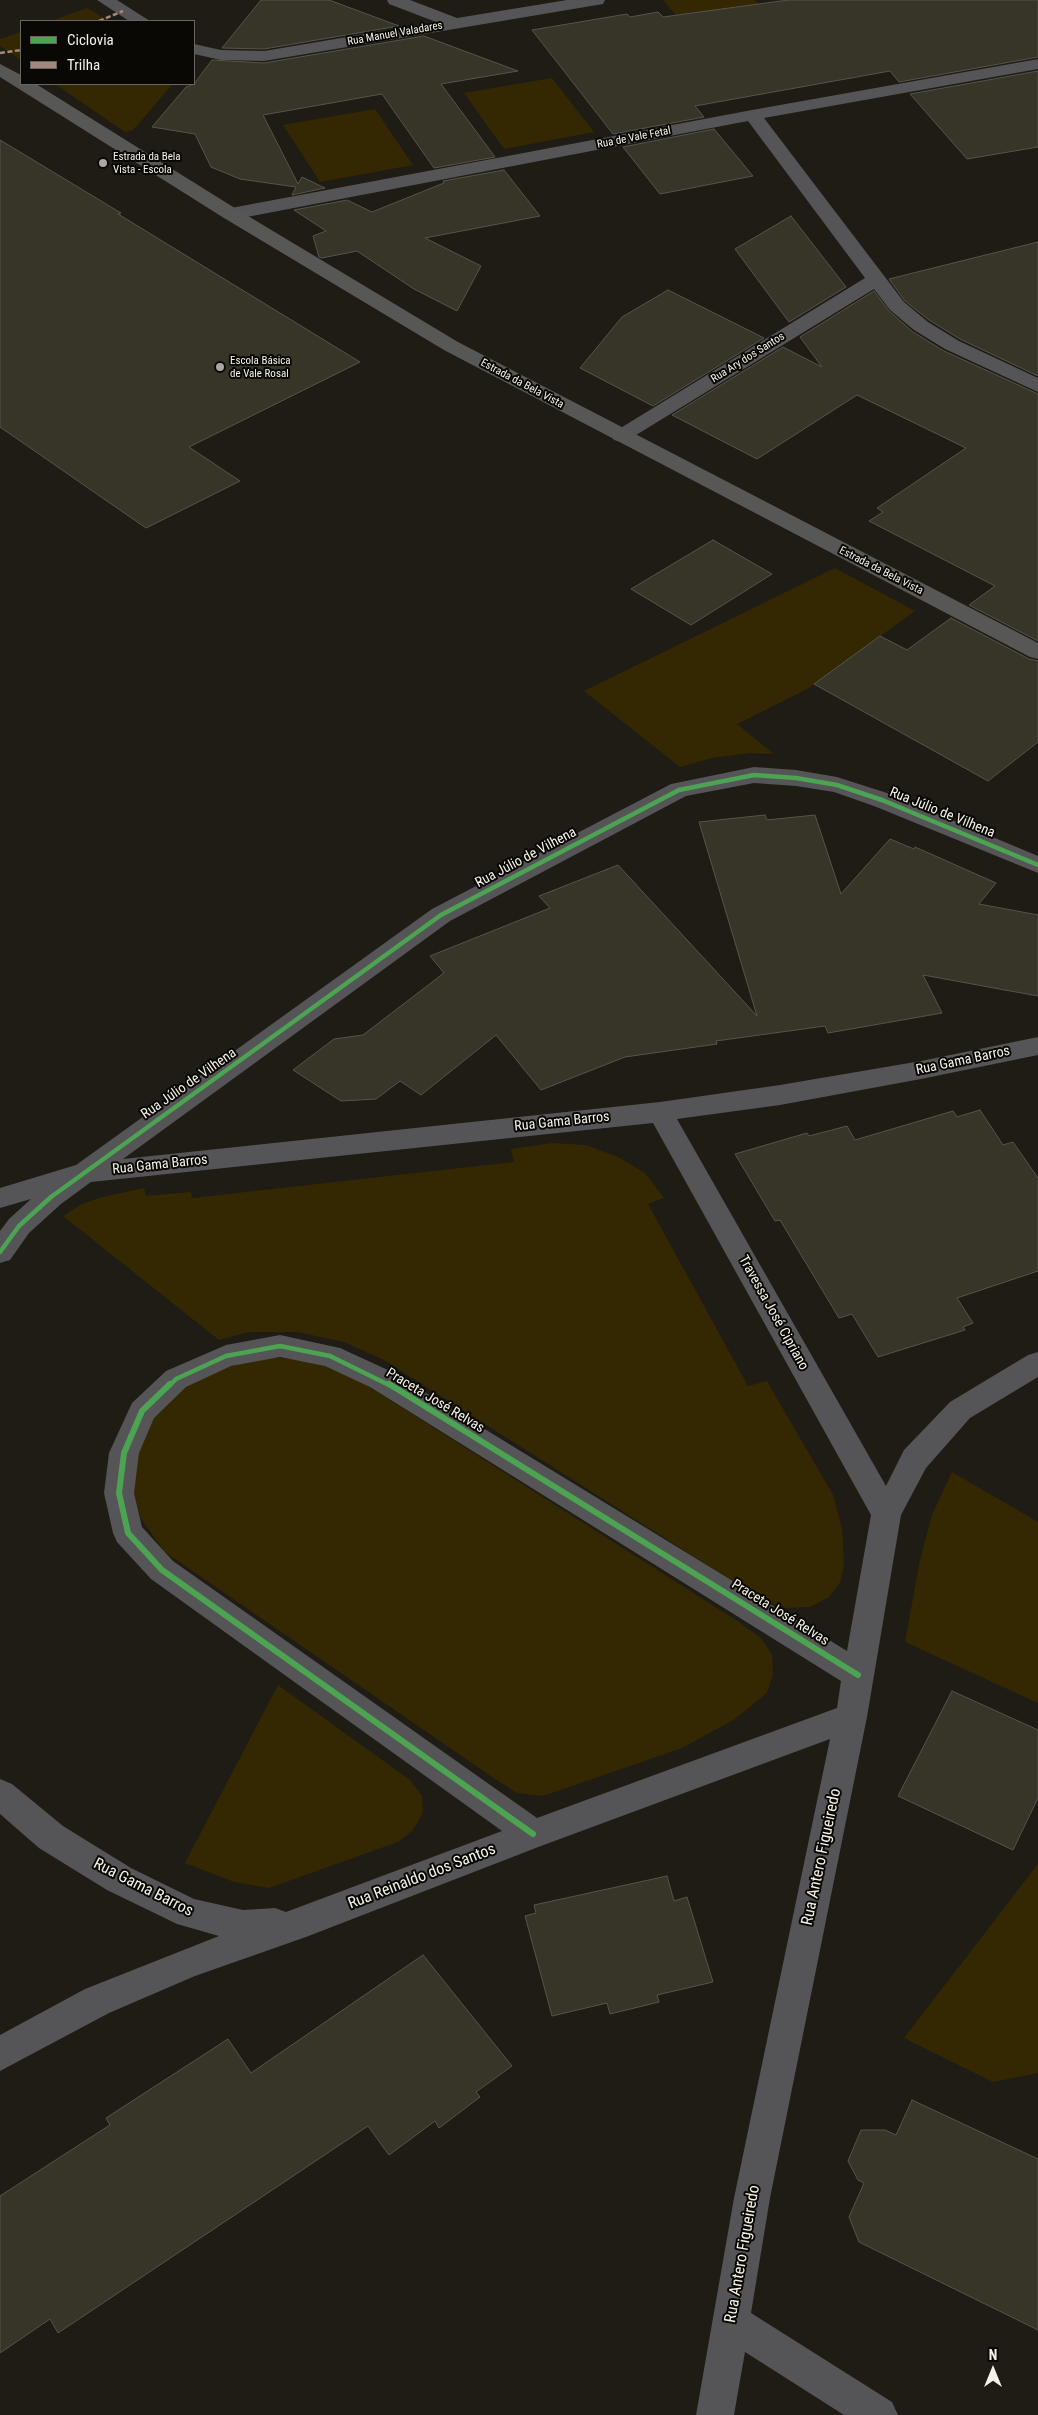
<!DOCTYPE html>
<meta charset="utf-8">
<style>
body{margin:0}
#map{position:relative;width:1038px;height:2415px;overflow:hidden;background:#1f1c15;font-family:"Roboto Condensed",sans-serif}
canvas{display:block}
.legend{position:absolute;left:20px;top:20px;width:175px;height:65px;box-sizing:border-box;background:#0a0804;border:1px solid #686660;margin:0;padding:6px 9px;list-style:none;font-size:15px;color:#f5f2e9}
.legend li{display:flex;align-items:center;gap:10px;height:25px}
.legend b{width:25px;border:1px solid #686660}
.north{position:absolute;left:968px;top:2345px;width:50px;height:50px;-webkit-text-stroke:4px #0a0804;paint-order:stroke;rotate:0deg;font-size:14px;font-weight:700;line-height:20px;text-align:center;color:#f5f2e9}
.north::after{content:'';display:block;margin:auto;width:18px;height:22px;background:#f5f2e9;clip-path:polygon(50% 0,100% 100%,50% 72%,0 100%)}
</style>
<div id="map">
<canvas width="1038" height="2415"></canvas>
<ul class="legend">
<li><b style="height:6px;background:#4ca352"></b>Ciclovia</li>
<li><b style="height:6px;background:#a5887d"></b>Trilha</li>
</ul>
<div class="north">N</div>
</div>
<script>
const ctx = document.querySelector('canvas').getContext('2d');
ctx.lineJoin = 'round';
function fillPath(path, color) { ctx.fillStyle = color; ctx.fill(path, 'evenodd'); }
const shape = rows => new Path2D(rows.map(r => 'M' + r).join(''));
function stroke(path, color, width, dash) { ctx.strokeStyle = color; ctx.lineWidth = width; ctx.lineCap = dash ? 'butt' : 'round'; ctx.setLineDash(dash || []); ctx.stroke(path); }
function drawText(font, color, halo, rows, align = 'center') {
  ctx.font = font + ' "Roboto Condensed",sans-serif'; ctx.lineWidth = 4; ctx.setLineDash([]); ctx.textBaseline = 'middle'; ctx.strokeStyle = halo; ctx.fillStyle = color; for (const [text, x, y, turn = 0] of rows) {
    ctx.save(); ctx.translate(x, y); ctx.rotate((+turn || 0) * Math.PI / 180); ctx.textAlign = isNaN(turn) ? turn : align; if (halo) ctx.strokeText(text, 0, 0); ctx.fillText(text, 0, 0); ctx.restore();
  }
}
fillPath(shape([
 [663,0,755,0,788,36,707,51],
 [87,8,109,21,51,21],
 [21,32,21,60,0,46,0,39],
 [552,78,594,132,504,149,464,93],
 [55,84,173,84,133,130,125,132],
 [375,109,413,165,320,182,283,125],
 [835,568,915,611,809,688,737,724,774,754,750,753,712,758,680,767,584,691],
 [552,1143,586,1145,618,1157,645,1173,664,1198,648,1204,748,1386,767,1381,833,1495,842,1528,844,1564,841,1581,829,1597,810,1607,786,1608,764,1601,384,1360,344,1342,297,1332,249,1332,219,1340,63,1216,82,1204,102,1197,144,1188,146,1196,191,1192,192,1198,514,1162,511,1149],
 [271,1357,317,1362,354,1377,736,1620,761,1638,772,1655,773,1674,767,1693,735,1719,682,1748,543,1796,517,1793,498,1781,165,1552,141,1519,132,1486,137,1451,149,1421,169,1398,196,1378,232,1363],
 [952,1472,1038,1522,1038,1703,905,1642,920,1560,932,1515],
 [278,1685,410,1780,422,1796,423,1813,413,1830,398,1842,269,1888,234,1882,185,1863],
 [1038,1864,1038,2073,993,2082,904,2038]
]), '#342803');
const building = shape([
 [261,0,329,0,399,26,264,49,222,48,261,0],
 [788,0,1038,0,1038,57,899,82,890,71,695,106,704,117,613,134,532,30,627,14,630,17,658,12,663,17,788,0],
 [424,36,518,71,441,84,495,157,434,168,382,94,263,115,298,184,302,177,325,188,292,195,296,187,240,179,211,167,195,134,152,127,186,87,194,84,212,60,264,63,424,36],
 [1038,71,1038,147,967,159,910,94,1038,71],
 [714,129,753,176,660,194,623,147,714,129],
 [0,140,121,213,118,214,360,362,189,447,240,481,146,528,0,427,0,140],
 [504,170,540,216,425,238,481,266,457,311,414,289,357,251,322,258,319,257,313,236,326,231,294,210,347,200,372,212,444,183,443,181,504,170],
 [791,216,846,287,789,322,735,249,791,216],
 [1038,242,1038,376,960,339,929,320,905,301,889,279,1038,242],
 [668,290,764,338,653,406,580,368,622,317,668,290],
 [874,291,889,311,913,332,944,351,1038,394,1038,641,969,605,995,586,869,521,883,512,877,508,966,448,857,395,757,459,672,415,783,347,822,367,800,337,874,291],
 [713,540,772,574,691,625,631,589,713,540],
 [951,618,1029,659,1038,661,1038,742,988,781,814,684,880,636,907,650,951,618],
 [765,815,767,820,815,815,841,894,890,839,914,849,915,847,996,883,979,904,1038,915,1038,996,923,975,942,1013,828,1033,825,1026,716,1041,717,1044,625,1057,541,1090,496,1035,421,1095,400,1081,376,1099,341,1101,293,1070,334,1039,363,1035,444,973,430,956,550,908,539,896,618,865,757,1016,699,822,765,815],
 [980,1110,1003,1145,1013,1142,1038,1178,1038,1271,957,1298,973,1323,963,1327,965,1330,878,1357,852,1314,839,1318,780,1220,775,1221,735,1154,807,1133,809,1136,847,1126,855,1140,953,1111,957,1117,980,1110],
 [952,1691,1038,1730,1038,1798,1013,1850,898,1796,952,1691],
 [667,1876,674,1901,687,1897,713,1982,657,1995,659,2002,610,2014,607,2003,552,2016,525,1916,536,1913,534,1905,667,1876],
 [423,1955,512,2066,476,2092,480,2097,439,2128,435,2121,389,2155,368,2126,58,2333,50,2319,0,2353,0,2196,110,2125,106,2118,228,2039,251,2073,423,1955],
 [912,2100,1038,2159,1038,2330,859,2242,849,2217,864,2183,858,2180,848,2161,861,2130,885,2130,896,2135,912,2100]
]);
fillPath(building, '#373428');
stroke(building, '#56544d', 1);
fillPath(shape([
 [97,0,117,0,150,21,129,21,97,0],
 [387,0,410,0,457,18,567,0,605,0,603,4,597,5,264,61,221,60,194,54,194,44,221,50,264,51,436,22,389,4,387,0],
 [1038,59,1038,69,764,118,904,302,928,322,959,341,1038,378,1038,392,945,349,914,330,890,310,874,289,628,440,621,442,614,440,611,436,614,432,865,278,748,121,231,220,224,218,222,214,224,210,231,208,752,110,1038,59],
 [754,767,796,770,837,777,890,794,1038,856,1038,873,874,806,834,792,796,786,754,783,686,796,450,921,123,1159,660,1102,780,1085,921,1061,1038,1037,1038,1055,921,1079,780,1105,677,1119,886,1486,904,1450,950,1402,1028,1355,1038,1352,1038,1377,970,1418,926,1468,901,1515,867,1717,770,2198,751,2313,892,2402,898,2415,844,2415,745,2352,734,2415,696,2415,734,2198,830,1739,541,1846,306,1937,195,1976,109,2013,0,2071,0,2035,85,1989,219,1936,177,1924,107,1890,39,1848,0,1814,0,1779,12,1784,63,1826,131,1868,194,1899,243,1910,275,1908,286,1912,502,1831,151,1579,117,1542,113,1533,104,1493,109,1453,132,1403,166,1371,226,1345,280,1335,340,1348,390,1371,847,1651,871,1515,653,1123,91,1182,61,1204,29,1233,10,1260,0,1263,0,1231,9,1219,31,1199,0,1208,0,1188,76,1165,432,909,671,784,754,767],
 [280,1357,325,1366,370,1387,841,1681,837,1708,537,1818,173,1561,142,1527,134,1493,139,1453,154,1418,186,1387,231,1366,280,1357]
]), '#555456');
fillPath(shape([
 [0,64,21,75,21,84,36,84,238,210,458,342,1038,643,1038,659,1030,657,444,350,224,218,0,77,0,64]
]), '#575756');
stroke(shape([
 [99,21,123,11],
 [0,53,21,50]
]), '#a5887d', 2.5, [5, 2.5]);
stroke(shape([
 [0,1252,19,1226,51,1197,441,915,679,790,754,775,796,778,837,785,882,800,1038,865],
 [169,1386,176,1379,226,1356,280,1346,330,1356,391,1386]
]), '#4ca352', 4.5);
stroke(shape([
 [170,1384,142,1411,124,1453,119,1493,128,1533,162,1570,533,1834],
 [389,1384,858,1675]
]), '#4ca352', 6);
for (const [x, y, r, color] of [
 [103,163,5,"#aaa79f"],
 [220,367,5,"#aaa79f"]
]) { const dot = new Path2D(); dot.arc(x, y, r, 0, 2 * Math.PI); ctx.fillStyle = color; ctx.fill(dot); stroke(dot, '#0a0804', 2); }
drawText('11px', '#f5f2e9', '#0a0804', [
 ["Rua Manuel Valadares",395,34,-10],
 ["Rua de Vale Fetal",634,138,-11],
 ["Rua Ary dos Santos",748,358,-32],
 ["Estrada da Bela Vista",522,384,28],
 ["Estrada da Bela Vista",881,571,27]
]);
drawText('11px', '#f5f2e9', '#0a0804', [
 ["Estrada da Bela",113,157],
 ["Vista - Escola",113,170],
 ["Escola Básica",230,361],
 ["de Vale Rosal",230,374]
], 'left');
drawText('14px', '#f5f2e9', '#0a0804', [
 ["Rua Júlio de Vilhena",942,813,22],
 ["Rua Júlio de Vilhena",526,858,-28],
 ["Rua Gama Barros",963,1061,-12],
 ["Rua Júlio de Vilhena",189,1084,-35],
 ["Rua Gama Barros",562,1122,-6],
 ["Rua Gama Barros",160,1165,-6],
 ["Travessa José Cipriano",773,1313,61],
 ["Praceta José Relvas",435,1401,31],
 ["Praceta José Relvas",780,1613,32]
]);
drawText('16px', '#f5f2e9', '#0a0804', [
 ["Rua Antero Figueiredo",822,1857,-78],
 ["Rua Reinaldo dos Santos",422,1877,-21],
 ["Rua Gama Barros",143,1888,27],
 ["Rua Antero Figueiredo",743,2254,-80]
]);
</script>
